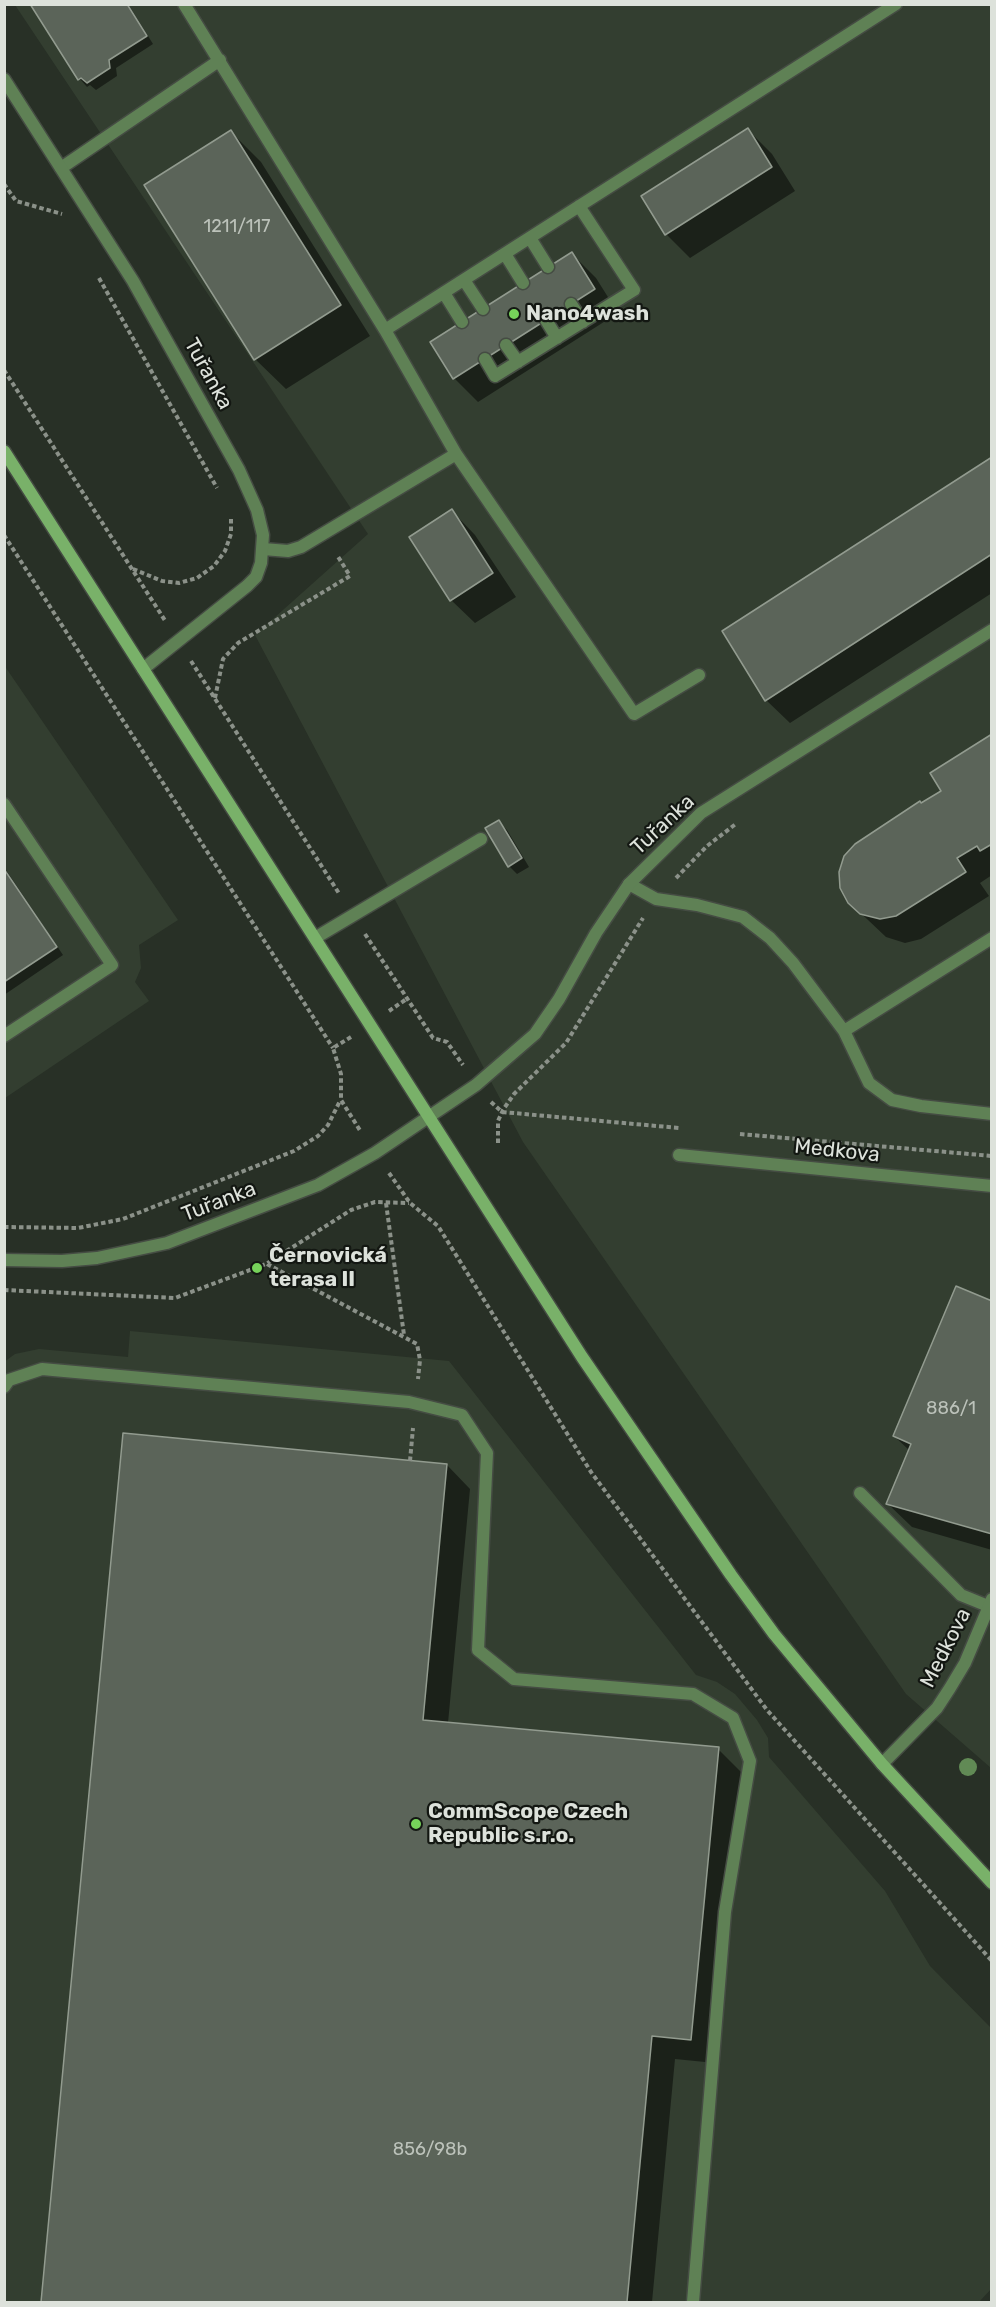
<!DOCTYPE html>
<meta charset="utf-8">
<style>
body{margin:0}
#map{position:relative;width:996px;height:2307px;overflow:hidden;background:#283026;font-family:Rubik,sans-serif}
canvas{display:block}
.frame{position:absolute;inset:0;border:6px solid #dde2db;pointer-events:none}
</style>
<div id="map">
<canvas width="996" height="2307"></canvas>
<div class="frame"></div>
</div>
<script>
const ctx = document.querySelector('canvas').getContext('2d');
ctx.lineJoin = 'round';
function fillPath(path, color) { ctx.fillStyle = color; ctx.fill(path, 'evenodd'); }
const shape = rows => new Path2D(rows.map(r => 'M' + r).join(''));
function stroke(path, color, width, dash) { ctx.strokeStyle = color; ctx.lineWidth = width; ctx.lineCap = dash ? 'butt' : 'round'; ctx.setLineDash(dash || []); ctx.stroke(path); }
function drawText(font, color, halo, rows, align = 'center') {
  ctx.font = font + ' Rubik,sans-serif'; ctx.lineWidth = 4.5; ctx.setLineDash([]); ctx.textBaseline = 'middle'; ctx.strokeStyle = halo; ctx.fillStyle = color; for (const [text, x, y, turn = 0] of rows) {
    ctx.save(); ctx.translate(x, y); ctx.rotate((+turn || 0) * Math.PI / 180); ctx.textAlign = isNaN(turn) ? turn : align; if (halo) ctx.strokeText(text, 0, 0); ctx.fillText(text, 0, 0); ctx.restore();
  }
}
fillPath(shape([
 [15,5,991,5,991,1768,906,1694,523,1142,255,635,368,534],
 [4,665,178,920,139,945,141,968,135,982,149,1001,5,1098],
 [130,1331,449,1361,696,1675,717,1682,735,1694,757,1720,768,1738,769,1757,885,1891,930,1966,991,2028,992,2288,979,2302,5,2302,4,1362,15,1354,39,1349,128,1357]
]), '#333e30');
fillPath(shape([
 [32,4,128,4,153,44,116,68,117,76,96,90,90,85,87,87,80,79],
 [748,130,772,154,795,191,690,258,666,234,643,197],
 [231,132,261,162,370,336,286,389,255,359,146,186],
 [572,254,596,278,618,313,478,402,454,378],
 [992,459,992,593,790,723,766,700],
 [452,511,475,535,516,597,475,623,451,600],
 [992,736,992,875,980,883,989,896,921,939,905,943,886,937,849,902,922,805,944,791],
 [499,822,507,830,529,867,517,874,509,866],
 [4,867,63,955,4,995],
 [992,1303,992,1550,912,1527,888,1504,910,1451,894,1436],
 [124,1435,447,1465,470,1489,448,1723,718,1749,742,1773,715,2063,675,2059,652,2302,42,2302]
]), '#0007');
const building = shape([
 [30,4,127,4,147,36,109,60,110,68,87,83,81,78,78,80,30,4],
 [748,128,772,167,665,235,641,196,748,128],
 [231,130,341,305,254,360,144,185,231,130],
 [572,252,595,289,453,379,430,342,572,252],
 [992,457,992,554,765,701,722,631,992,457],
 [452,509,493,573,450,601,409,537,452,509],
 [992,734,992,844,980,851,977,846,957,858,966,872,896,916,880,919,860,914,848,903,840,888,839,872,844,856,855,844,920,801,921,803,941,791,930,773,992,734],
 [499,820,522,858,508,867,485,828,499,820],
 [4,869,57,947,4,982,4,869],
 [956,1286,992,1301,992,1534,886,1504,911,1444,893,1436,956,1286],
 [123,1433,447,1464,423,1720,719,1747,691,2040,652,2036,627,2302,41,2302,123,1433]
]);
fillPath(building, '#5b6459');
stroke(building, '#929b8f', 1.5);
const lane = shape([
 [184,4,385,330,896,4],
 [61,168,220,60],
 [530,238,548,267],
 [505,254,523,283],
 [464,280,483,309],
 [444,293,462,322],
 [571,304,583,322],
 [546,320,557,338],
 [385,330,456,454,634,714,699,675],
 [506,345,518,362],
 [485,359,495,376,634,290,579,206],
 [263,549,288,551,301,547,456,454],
 [4,804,112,965,4,1036],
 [629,884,656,899,697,905,743,917,770,938,793,963,844,1031,869,1083,892,1100,921,1106,992,1114],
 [315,938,481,839],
 [844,1031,992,938],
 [4,1387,9,1380,42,1369,409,1402,462,1415,487,1453,478,1650,514,1679,693,1694,733,1718,750,1761,725,1912,693,2302],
 [860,1493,961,1595,988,1606]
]);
const street = shape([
 [4,79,133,281,239,470,257,510,263,535,261,563,256,577,247,586,143,669],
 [679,1155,992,1186],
 [4,1260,62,1261,97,1258,167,1243,318,1185,375,1153,476,1085,535,1034,559,999,596,933,629,884,701,813,992,630],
 [882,1764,937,1708,950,1688,965,1663,992,1599]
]);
const secondary = shape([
 [4,451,582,1357,731,1575,774,1634,882,1764,992,1883]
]);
stroke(lane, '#454c43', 15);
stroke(street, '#454c43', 15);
stroke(secondary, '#454c43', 15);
stroke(shape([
 [4,184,16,201,62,214],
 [99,278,217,488],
 [4,370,166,622],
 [4,535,333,1048],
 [133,569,162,581,179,583,197,578,214,566,225,551,231,534,231,516],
 [191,661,340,895],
 [215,698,223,659,238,643,350,576,337,555],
 [676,878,707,846,737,823],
 [365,934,433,1038,447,1042,463,1065],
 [389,1011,408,998],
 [351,1037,333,1048,341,1074,341,1100,361,1132],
 [491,1102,502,1112,679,1128],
 [740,1134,992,1156],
 [498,1143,498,1121,503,1110,514,1094,566,1043,643,918],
 [389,1173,410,1203,438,1226,591,1472,767,1710,992,1961],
 [386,1203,404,1335],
 [4,1227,78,1228,123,1219,294,1151,318,1136,328,1125,340,1101],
 [267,1264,417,1344,420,1360,418,1379],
 [4,1290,175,1298,266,1264,351,1210,375,1202,409,1203],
 [410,1461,413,1428]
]), '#8b9189', 4, [4.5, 3]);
stroke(lane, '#5f8155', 12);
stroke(street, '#5f8155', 12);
stroke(secondary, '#79b169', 12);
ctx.fillStyle = '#618a55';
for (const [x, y] of [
 [968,1767]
]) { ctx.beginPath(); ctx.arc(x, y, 9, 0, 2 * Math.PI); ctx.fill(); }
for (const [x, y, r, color] of [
 [514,314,6,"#76d25a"],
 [257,1268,6,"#76d25a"],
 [416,1824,6,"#76d25a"]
]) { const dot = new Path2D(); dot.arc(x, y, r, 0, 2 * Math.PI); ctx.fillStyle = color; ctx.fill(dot); stroke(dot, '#131712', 2); }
drawText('18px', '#bcc2ba', null, [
 ["1211/117",237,227],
 ["886/1",951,1409],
 ["856/98b",430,2150]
]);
drawText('bold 21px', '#dde2db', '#131712', [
 ["Nano4wash",526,314],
 ["Černovická",269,1256],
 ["terasa II",269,1280],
 ["CommScope Czech",428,1812],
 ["Republic s.r.o.",428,1836]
], 'left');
drawText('21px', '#dde2db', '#131712', [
 ["Tuřanka",208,374,61],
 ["Tuřanka",663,825,-43],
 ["Medkova",837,1151,6],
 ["Tuřanka",219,1202,-21],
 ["Medkova",946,1648,-63]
]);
</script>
